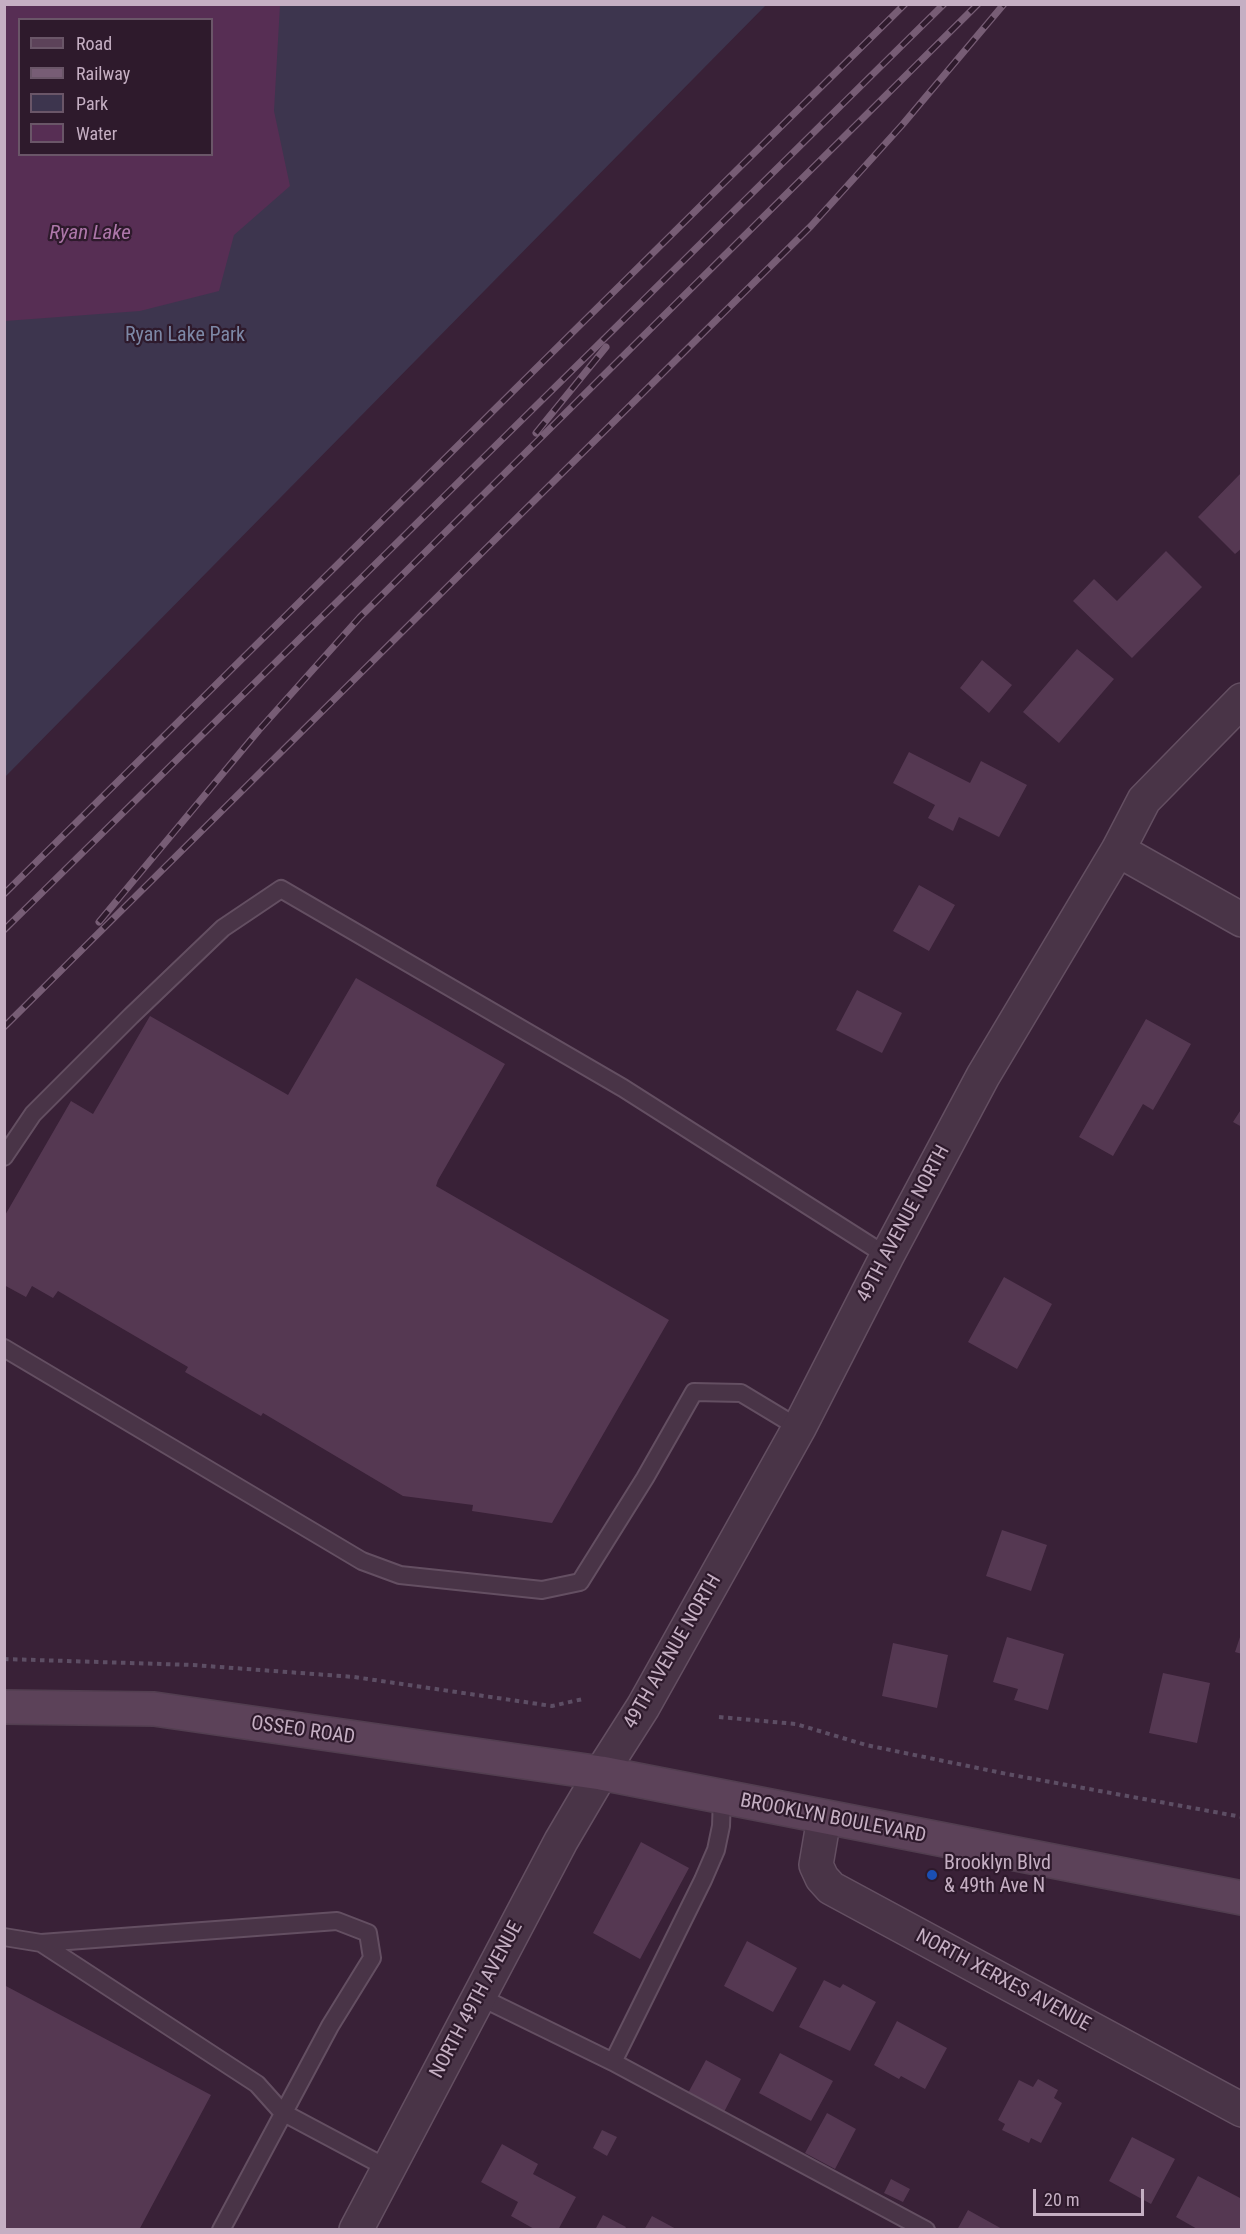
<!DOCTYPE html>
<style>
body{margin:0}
#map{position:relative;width:1246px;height:2234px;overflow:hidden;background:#392137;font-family:"Roboto Condensed",sans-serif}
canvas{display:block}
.frame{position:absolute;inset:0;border:6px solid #c5afc3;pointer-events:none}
.legend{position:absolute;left:18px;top:18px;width:195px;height:138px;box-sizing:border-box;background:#2e1a2c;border:2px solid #6a5668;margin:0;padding:8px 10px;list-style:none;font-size:18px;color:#c5afc3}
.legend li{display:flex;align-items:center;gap:12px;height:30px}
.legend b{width:30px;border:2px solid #6a5668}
.scale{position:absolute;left:1033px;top:2189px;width:111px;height:27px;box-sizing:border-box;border:3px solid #c5afc3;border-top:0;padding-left:8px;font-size:18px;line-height:21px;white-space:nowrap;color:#c5afc3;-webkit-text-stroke:4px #2e1a2c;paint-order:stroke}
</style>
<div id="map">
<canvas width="1246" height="2234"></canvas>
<div class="frame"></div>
<ul class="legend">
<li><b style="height:8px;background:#5c4259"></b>Road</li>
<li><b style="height:8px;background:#775d75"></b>Railway</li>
<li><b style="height:16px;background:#3d354e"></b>Park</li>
<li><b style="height:16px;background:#572e54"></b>Water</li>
</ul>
<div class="scale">20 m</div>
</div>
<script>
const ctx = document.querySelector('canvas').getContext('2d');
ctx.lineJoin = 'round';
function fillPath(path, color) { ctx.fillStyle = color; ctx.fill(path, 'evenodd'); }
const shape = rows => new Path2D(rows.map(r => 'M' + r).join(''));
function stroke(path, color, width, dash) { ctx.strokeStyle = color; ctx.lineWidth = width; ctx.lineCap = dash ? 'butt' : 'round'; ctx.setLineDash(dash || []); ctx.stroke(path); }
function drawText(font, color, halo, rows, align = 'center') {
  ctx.font = font + ' "Roboto Condensed",sans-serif'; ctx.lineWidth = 4.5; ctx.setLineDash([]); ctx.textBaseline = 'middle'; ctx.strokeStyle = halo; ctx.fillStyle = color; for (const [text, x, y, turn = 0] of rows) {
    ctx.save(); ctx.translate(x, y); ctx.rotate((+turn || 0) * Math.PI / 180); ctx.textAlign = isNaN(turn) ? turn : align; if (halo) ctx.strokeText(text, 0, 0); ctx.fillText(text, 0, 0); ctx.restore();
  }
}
fillPath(shape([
 [5,5,766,5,5,777],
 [20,20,212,20,212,154,20,154]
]), '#3d354e');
fillPath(shape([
 [5,4,280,5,274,111,290,186,234,235,219,291,140,311,5,321],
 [20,20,212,20,212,154,20,154]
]), '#572e54');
fillPath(shape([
 [1242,472,1242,548,1235,554,1198,517],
 [1166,551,1202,587,1132,658,1073,601,1094,579,1117,601],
 [1077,649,1114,679,1059,743,1023,712],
 [982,660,1012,685,989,713,960,688],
 [909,752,970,783,981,761,1027,785,999,837,959,817,953,831,928,818,935,805,893,783],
 [919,885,955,905,929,951,893,931],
 [356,978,505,1064,438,1180,436,1186,669,1320,552,1523,472,1511,473,1505,403,1496,263,1413,261,1416,185,1372,188,1367,58,1291,53,1298,32,1286,26,1297,4,1285,4,1217,71,1101,93,1114,150,1016,288,1095],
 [857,990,902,1013,882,1053,836,1030],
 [1146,1019,1191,1044,1153,1110,1143,1104,1113,1156,1079,1137],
 [1242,1108,1242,1127,1233,1122],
 [1004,1277,1052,1304,1017,1369,968,1342],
 [1002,1530,1047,1545,1031,1591,986,1576],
 [1241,1634,1242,1634,1242,1654,1235,1652],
 [1007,1637,1064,1654,1048,1710,1014,1700,1018,1689,993,1682],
 [893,1643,948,1655,937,1708,882,1696],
 [1163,1673,1210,1683,1197,1743,1149,1733],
 [641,1842,689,1868,640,1959,593,1933],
 [747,1941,797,1968,773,2012,724,1986],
 [824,1980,840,1988,843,1984,876,2002,850,2051,799,2027],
 [4,1985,211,2095,139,2230,4,2230],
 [897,2021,947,2048,925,2089,901,2076,899,2079,874,2065],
 [780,2053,833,2081,811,2121,759,2093],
 [706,2060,741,2079,723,2114,687,2095],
 [1038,2079,1058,2090,1054,2098,1062,2103,1041,2143,1031,2138,1029,2143,1002,2130,1005,2124,998,2120,1019,2080,1033,2087],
 [827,2113,856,2129,835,2169,805,2153],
 [602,2130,617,2137,607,2156,593,2148],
 [1132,2137,1175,2159,1151,2204,1109,2181],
 [502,2144,538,2164,533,2174,576,2197,558,2230,536,2230,511,2216,518,2202,481,2182],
 [1198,2176,1242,2199,1242,2230,1199,2230,1176,2217],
 [891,2179,910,2189,903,2202,884,2193],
 [968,2210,1004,2230,957,2230],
 [603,2215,626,2227,624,2230,595,2230],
 [652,2216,678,2230,644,2230]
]), '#553852');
const service = shape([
 [4,1157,33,1114,131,1016,223,928,281,889,623,1088,887,1256],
 [4,1348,362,1561,400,1575,542,1590,580,1582,645,1478,694,1392,741,1393,799,1428],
 [4,1937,41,1943,337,1921,368,1933,372,1958,330,2026,221,2230],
 [41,1943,257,2084,282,2112,389,2169],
 [478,1996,613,2062,926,2230],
 [613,2062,703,1880,716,1850,721,1826,722,1797]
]);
const minor = shape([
 [1118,850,1242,920],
 [601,1773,643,1707,799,1428,887,1256,983,1076,1118,850,1144,800,1242,700],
 [824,1818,816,1865,822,1878,831,1888,1242,2110]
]);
const tertiary = shape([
 [356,2230,561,1841,601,1773]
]);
const secondary = shape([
 [4,1707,154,1709,601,1773,1242,1898]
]);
stroke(service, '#644f62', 20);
stroke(minor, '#644f62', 36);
stroke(tertiary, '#644f62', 36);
stroke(secondary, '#523e50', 36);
stroke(shape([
 [4,1659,193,1665,354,1677,552,1706,583,1699],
 [719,1717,796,1724,866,1745,1007,1774,1242,1817]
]), '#5d4e64', 4, [4.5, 4.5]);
stroke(service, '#493447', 16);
stroke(minor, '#493447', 33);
stroke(tertiary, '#493447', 33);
stroke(secondary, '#5c4259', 33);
const rail = shape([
 [536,433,606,347],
 [4,894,905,4],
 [99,922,259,730,360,617,978,4],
 [4,930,944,4],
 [4,1027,811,226,903,124,1004,4]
]);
stroke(rail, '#775d75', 7);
stroke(rail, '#2e1a2c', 4.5, [14]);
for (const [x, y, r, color] of [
 [932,1875,6,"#1a4fb4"]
]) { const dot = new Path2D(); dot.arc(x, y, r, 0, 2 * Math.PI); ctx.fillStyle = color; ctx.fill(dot); stroke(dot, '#2e1a2c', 2); }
drawText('20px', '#7d88a6', '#2e1a2c', [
 ["Ryan Lake Park",185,336]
]);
drawText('20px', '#c5afc3', '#2e1a2c', [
 ["49TH AVENUE NORTH",904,1224,-62],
 ["49TH AVENUE NORTH",673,1652,-60],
 ["OSSEO ROAD",303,1731,8],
 ["BROOKLYN BOULEVARD",833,1819,11],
 ["NORTH XERXES AVENUE",1003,1981,28],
 ["NORTH 49TH AVENUE",477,2000,-62]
]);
drawText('20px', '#c5afc3', '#2e1a2c', [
 ["Brooklyn Blvd",944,1864],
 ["& 49th Ave N",944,1887]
], 'left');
drawText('italic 21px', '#ae77aa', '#2e1a2c', [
 ["Ryan Lake",90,234]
]);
</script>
